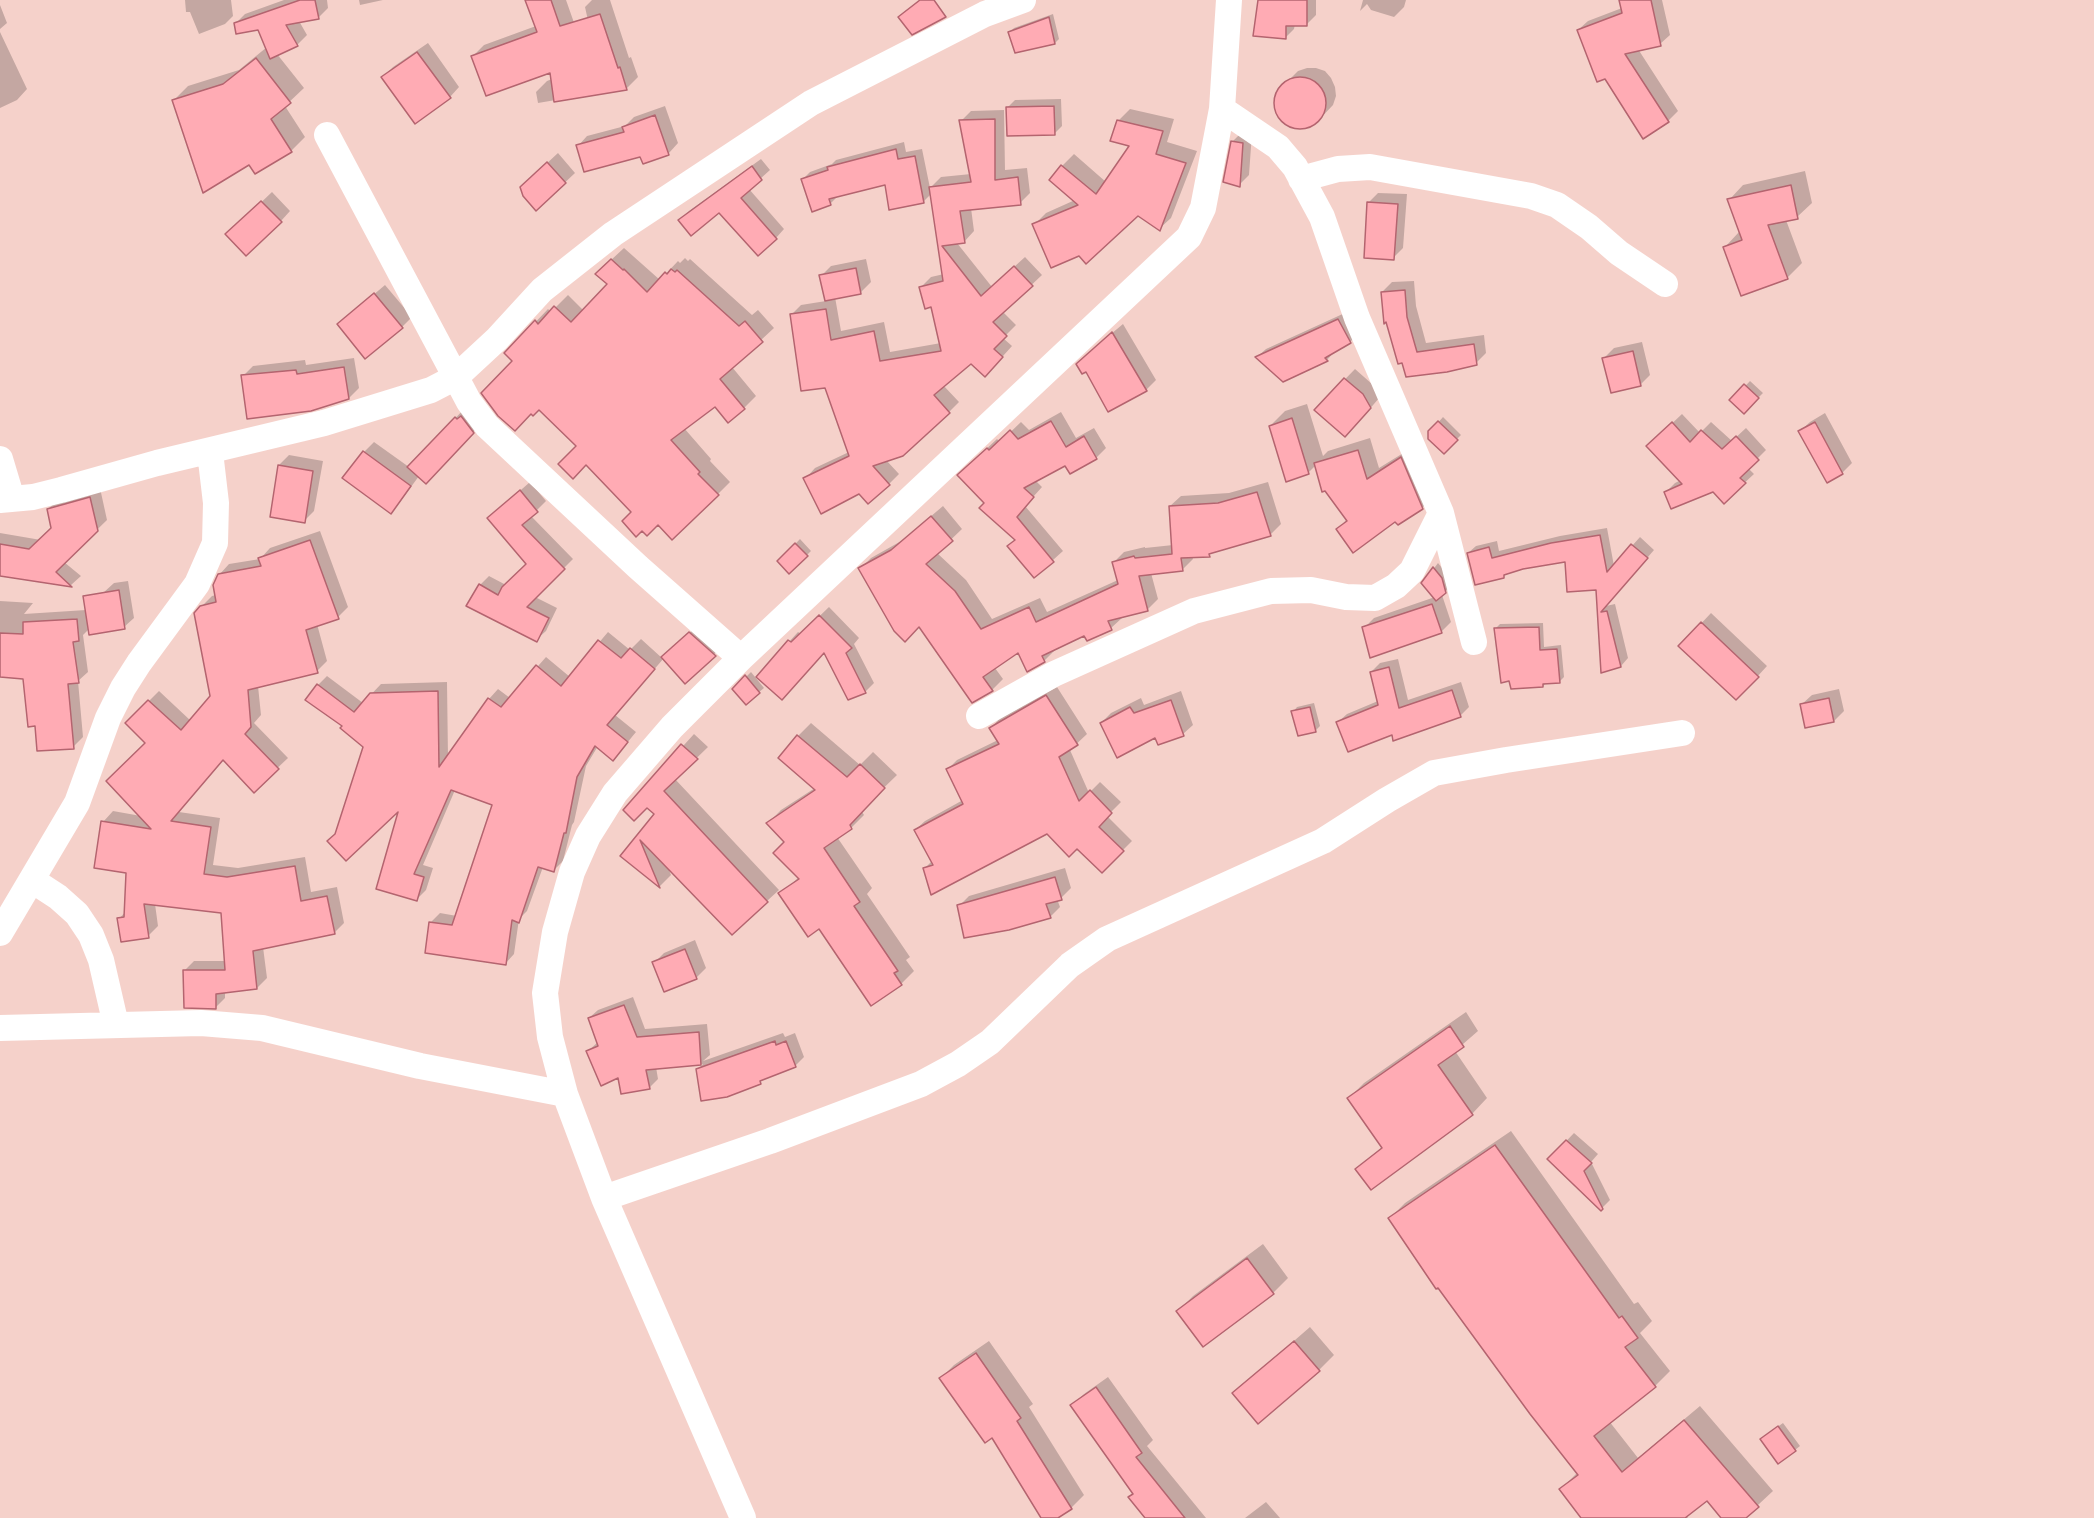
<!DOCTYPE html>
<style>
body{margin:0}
canvas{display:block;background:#f5d1ca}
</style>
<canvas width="2094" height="1518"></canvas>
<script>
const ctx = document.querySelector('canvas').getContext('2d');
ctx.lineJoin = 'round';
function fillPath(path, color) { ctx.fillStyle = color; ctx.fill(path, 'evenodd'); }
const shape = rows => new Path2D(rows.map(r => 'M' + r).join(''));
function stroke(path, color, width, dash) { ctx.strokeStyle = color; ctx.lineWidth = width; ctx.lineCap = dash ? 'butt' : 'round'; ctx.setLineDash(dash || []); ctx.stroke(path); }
fillPath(shape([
 [185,0,231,0,233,16,225,24,199,34,190,12,186,12],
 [284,0,327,0,328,8,318,18,299,21,307,35,297,45,277,54,304,88,285,106,305,137,291,151,255,172,249,163,174,100,188,86,239,70,267,47,259,29,235,24,245,14],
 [359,0,383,0,360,5],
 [527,0,566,0,590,68,598,66,585,7,592,0,610,0,629,58,631,57,638,77,627,88,538,103,536,92,547,81,552,79,551,71,473,56,484,45,536,26],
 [1259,0,1316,0,1316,15,1307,24,1295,24,1294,29,1285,38],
 [1363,0,1406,0,1404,7,1394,17,1371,10,1367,4,1360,11],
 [1621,0,1662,0,1670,35,1660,44,1638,49,1678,111,1668,121,1578,30,1588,21,1622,8],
 [0,5,7,23,0,29],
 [1053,14,1059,39,1055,43,1009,33,1014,28],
 [0,32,27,89,17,100,0,108],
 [428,43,459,87,450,97,383,77,393,67],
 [1307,68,1316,68,1325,71,1331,78,1335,87,1336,96,1333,105,1316,123,1299,128,1292,127,1280,118,1275,103,1281,88,1298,71],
 [1061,99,1062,126,1055,133,1007,108,1015,100],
 [665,106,678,143,669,153,644,162,641,155,578,146,587,136,625,126,634,117],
 [1130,109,1174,119,1167,142,1197,151,1171,218,1159,229,1138,214,1080,254,1034,225,1046,213,1075,200,1062,166,1074,154,1106,182,1131,145,1118,121],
 [1004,110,1005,170,1027,168,1030,193,1020,203,971,208,974,231,964,242,957,243,992,287,1025,257,1042,275,1003,312,1016,325,1003,338,1012,346,995,365,971,362,943,385,959,402,949,412,886,460,899,474,889,484,860,492,805,479,815,468,849,452,826,386,791,315,801,305,826,301,821,276,831,266,866,259,871,282,861,292,835,297,841,331,884,322,890,352,941,343,932,305,921,287,931,277,944,274,932,193,923,202,886,183,839,195,831,203,813,210,802,180,810,172,832,164,836,160,904,142,906,152,922,149,930,188,941,177,971,174,961,121,971,111],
 [1242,132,1252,133,1249,175,1239,185,1232,142],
 [558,153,575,173,537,209,531,178],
 [761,159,770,170,749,189,784,229,776,238,720,211,680,220,689,211],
 [1805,171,1812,203,1797,217,1786,220,1802,263,1787,278,1725,247,1739,232,1729,200,1743,185],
 [272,192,290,211,281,221,228,234],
 [1378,193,1407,194,1403,248,1393,258,1368,203],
 [624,248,660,280,678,261,680,263,685,258,688,261,690,259,752,315,758,310,774,328,732,367,756,396,744,408,715,405,684,428,711,459,710,461,730,482,718,494,642,529,633,512,506,353,548,309,551,312,568,295,584,311,609,284,610,261],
 [1414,281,1416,306,1426,343,1484,335,1486,353,1476,363,1403,361,1382,292,1392,282],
 [385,285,412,317,402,327,339,324],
 [1347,312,1359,333,1350,342,1335,351,1327,360,1283,380,1257,357,1266,349],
 [1123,324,1156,380,1146,390,1087,354],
 [1642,342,1650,375,1640,385,1604,358,1614,348],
 [354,358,359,388,349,398,243,376,253,366,305,360,306,365],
 [1355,369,1372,384,1380,397,1355,426,1316,409],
 [1750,381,1763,393,1744,412,1732,400],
 [1307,404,1323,456,1328,451,1370,438,1379,468,1413,447,1434,496,1422,508,1396,520,1338,529,1347,519,1316,465,1308,473,1270,426,1285,411],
 [465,408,483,422,436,472,419,476,400,502,390,512,345,478,364,452,374,442,409,467],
 [1061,412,1076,438,1094,428,1106,448,1096,458,1066,464,1035,480,1042,487,1025,506,1063,551,1053,560,1017,539,986,503,969,465,997,439,1000,442,1021,422,1029,430],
 [1825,413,1852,463,1843,472,1827,481,1800,431,1810,422],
 [1682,414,1700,433,1711,422,1732,441,1746,428,1766,450,1748,468,1754,474,1724,502,1713,490,1666,492,1675,483,1681,480,1648,446],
 [1443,417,1461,435,1444,452,1430,432],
 [289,455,323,461,314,511,304,521,279,465],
 [530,482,546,501,531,516,573,559,535,597,557,608,546,631,536,640,480,585,489,576,506,585,528,564,489,518],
 [1268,482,1281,524,1270,535,1213,551,1209,555,1192,556,1193,559,1182,570,1151,573,1158,599,1147,610,1121,616,1122,618,1111,628,1087,639,1085,634,1054,648,1055,650,1044,661,1019,651,995,668,1003,679,992,690,860,569,871,558,903,540,943,506,962,529,937,553,966,580,992,619,1040,598,1047,612,1118,580,1114,562,1124,552,1145,547,1145,548,1173,545,1170,506,1181,496,1229,493],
 [100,488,107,520,64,562,81,576,71,585,0,574,0,533,41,540,53,528,48,509,58,500],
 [1607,528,1614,566,1640,537,1654,550,1606,606,1615,604,1628,658,1621,666,1602,671,1597,588,1566,560,1508,572,1503,577,1468,553,1476,546,1497,541,1499,551,1560,536],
 [320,531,348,607,338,617,317,624,327,661,317,671,258,686,261,715,254,723,288,758,254,790,224,759,179,812,220,818,213,865,238,868,305,857,311,892,337,887,344,923,334,933,263,947,267,978,257,988,225,992,225,998,215,1008,184,971,194,961,226,961,222,911,155,904,158,926,148,936,119,919,126,911,128,872,103,822,113,811,141,816,147,743,127,723,159,691,191,721,212,696,201,607,212,596,216,595,219,575,229,564,260,559,270,548],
 [800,539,811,551,790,572,779,561],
 [1438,563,1446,573,1450,587,1442,595,1451,622,1441,632,1364,628,1374,618,1435,597,1423,583],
 [128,581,134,618,124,627,103,593,114,583],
 [0,601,33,603,24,614,86,610,88,630,83,635,88,672,78,681,83,737,73,747,36,724,24,677,0,676],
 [829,607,859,638,854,644,874,683,865,692,825,651,758,676,798,632,801,634],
 [1711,613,1767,666,1746,689,1680,646],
 [700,623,724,645,685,681,664,658,615,715,636,732,622,749,598,746,586,766,574,822,572,825,563,861,554,870,543,867,527,911,519,919,514,954,505,964,431,922,440,913,457,916,494,804,455,790,423,865,433,868,426,890,417,899,401,807,365,747,344,726,318,685,327,676,363,703,381,684,447,682,448,757,489,699,498,689,510,698,546,657,570,677,608,632,630,650,641,639,662,658],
 [1543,623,1544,647,1561,645,1564,677,1559,682,1546,683,1543,686,1510,679,1496,628,1500,624],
 [1398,659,1408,700,1461,682,1469,707,1460,716,1393,733,1337,723,1347,714,1378,701,1371,672,1380,663],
 [751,672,764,688,746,703,734,689],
 [1057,687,1087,734,1070,750,1089,793,1100,782,1121,802,1107,816,1132,841,1102,871,1077,846,1047,833,924,869,932,861,915,830,925,821,963,800,947,770,957,760,998,740,991,728,1000,718],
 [1839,689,1844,711,1834,721,1802,704,1812,695],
 [1181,691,1193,725,1183,734,1156,736,1101,723,1111,713,1141,698,1144,705],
 [1314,703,1320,726,1315,731,1293,712,1297,707],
 [811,723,860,765,873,752,897,775,861,810,864,815,851,828,837,837,872,888,867,894,910,957,906,960,914,971,901,984,819,927,780,894,799,877,786,842,768,823,781,810,815,788,798,736],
 [694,734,708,747,675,779,779,890,732,933,667,865,671,875,660,886,622,856,656,814,647,806,625,810],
 [1065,868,1071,888,1061,898,1057,899,1060,907,1050,917,959,906,969,896],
 [695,940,706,968,696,978,654,963,664,953],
 [633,997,645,1029,707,1024,710,1055,703,1061,783,1033,785,1037,795,1033,804,1057,795,1066,765,1077,760,1082,698,1069,703,1064,656,1067,658,1079,649,1088,619,1076,588,1051,598,1042,589,1018,598,1010],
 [1466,1012,1478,1031,1455,1051,1487,1098,1472,1114,1371,1188,1357,1169,1383,1146,1349,1098,1364,1083],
 [1511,1131,1634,1304,1638,1302,1652,1321,1640,1333,1670,1371,1655,1386,1609,1421,1638,1458,1700,1406,1773,1491,1744,1518,1723,1518,1707,1499,1686,1515,1688,1518,1583,1518,1561,1489,1578,1472,1390,1218,1405,1203],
 [1574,1133,1598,1154,1591,1162,1610,1200,1601,1209,1549,1159],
 [1263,1244,1288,1278,1273,1293,1178,1311,1193,1296],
 [1310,1327,1334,1355,1319,1370,1234,1393],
 [989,1341,1033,1404,1029,1407,1084,1495,1071,1508,1055,1518,1043,1518,992,1436,941,1378,954,1365],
 [1108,1377,1153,1440,1147,1446,1206,1518,1147,1518,1134,1494,1072,1405,1084,1394],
 [1783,1423,1800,1446,1795,1450,1766,1435],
 [1266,1502,1280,1518,1245,1518]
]), '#0003');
const building = shape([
 [300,0,315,0,319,19,286,25,298,46,270,59,258,30,236,34,234,23,300,0],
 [525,0,551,0,560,26,600,14,618,68,620,67,627,90,554,102,550,73,486,96,471,56,537,32,525,0],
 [920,0,934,0,946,17,912,35,898,17,920,0],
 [1258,0,1307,0,1307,26,1286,26,1286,39,1253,36,1258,0],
 [1619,0,1651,0,1661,46,1625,54,1669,122,1643,139,1605,79,1597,82,1577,30,1622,13,1619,0],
 [1049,17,1055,44,1015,53,1008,32,1049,17],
 [417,52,451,98,415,124,381,77,417,52],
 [256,58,291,103,271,119,292,152,255,174,249,165,203,193,172,100,223,84,256,58],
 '1274 103a26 26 0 1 1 52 0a26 26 0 1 1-52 0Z',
 [1054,106,1055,135,1007,136,1006,107,1054,106],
 [655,115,669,155,643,164,640,157,584,172,576,145,624,132,622,127,655,115],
 [995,119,995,180,1018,177,1021,205,960,211,965,243,942,246,981,296,1014,266,1033,286,993,322,1007,336,994,349,1003,357,985,377,971,364,934,395,950,413,903,456,873,466,890,485,868,504,859,494,821,514,803,478,849,456,825,388,801,391,790,314,826,309,831,340,874,331,880,361,941,351,931,307,925,309,919,287,943,281,929,187,971,182,959,120,995,119],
 [1117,120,1163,131,1156,154,1186,163,1160,231,1138,216,1086,264,1079,256,1051,268,1032,224,1078,205,1049,180,1061,165,1096,194,1129,146,1110,141,1117,120],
 [1231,141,1243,143,1240,187,1223,182,1231,141],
 [896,149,898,159,915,156,924,203,889,210,885,185,829,199,831,205,812,212,801,179,828,170,827,167,896,149],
 [547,162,566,183,536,211,523,196,520,187,547,162],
 [752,166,762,180,741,198,777,239,758,256,719,213,691,236,678,220,752,166],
 [1791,185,1798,219,1768,225,1788,279,1741,296,1723,247,1742,240,1727,199,1791,185],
 [261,201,282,222,246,256,225,234,261,201],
 [1367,202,1398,204,1394,260,1364,258,1367,202],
 [611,259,623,270,624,269,647,292,665,272,667,274,671,269,675,272,677,270,739,326,745,321,763,342,720,379,745,409,728,423,715,407,671,440,700,472,698,474,719,495,672,540,658,525,647,536,642,531,636,537,622,521,631,512,586,465,573,479,558,464,576,446,539,410,533,416,531,414,515,431,498,416,481,393,512,361,504,353,535,320,538,324,554,306,571,322,607,284,595,274,611,259],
 [856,268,861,294,825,301,819,275,856,268],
 [1405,290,1407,317,1417,352,1474,344,1477,365,1447,372,1406,377,1402,363,1398,364,1386,322,1384,324,1381,292,1405,290],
 [374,293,403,328,365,359,337,324,374,293],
 [1338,319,1351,343,1325,358,1328,361,1283,382,1255,357,1338,319],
 [1112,332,1147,391,1108,412,1086,372,1082,374,1076,364,1112,332],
 [1633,351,1641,386,1611,393,1602,358,1633,351],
 [344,367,349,399,311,411,247,419,241,375,296,370,297,374,344,367],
 [1344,378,1363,394,1371,408,1345,437,1314,410,1344,378],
 [1744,384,1759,398,1744,414,1729,400,1744,384],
 [461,416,474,433,426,484,407,467,455,417,457,419,461,416],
 [1292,418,1309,474,1286,482,1269,426,1292,418],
 [1051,421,1066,447,1084,436,1097,459,1070,474,1065,466,1024,488,1034,497,1017,517,1054,562,1034,578,1007,546,1015,540,979,508,984,503,957,475,987,448,989,450,1010,430,1018,439,1051,421],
 [1438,421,1458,440,1444,454,1428,439,1428,431,1438,421],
 [1672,422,1690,442,1701,430,1722,449,1736,436,1759,460,1740,478,1746,483,1724,504,1713,492,1671,509,1664,492,1682,484,1646,446,1672,422],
 [1815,422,1843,474,1827,483,1798,431,1815,422],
 [1358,450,1367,479,1401,457,1423,509,1398,525,1395,522,1353,553,1336,529,1347,521,1325,491,1322,492,1314,463,1358,450],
 [363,451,411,486,391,514,342,478,363,451],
 [278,465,313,471,305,523,270,517,278,465],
 [520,490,538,512,522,525,565,569,527,607,549,618,537,642,466,606,479,584,498,595,502,587,526,564,487,518,520,490],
 [1257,492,1271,536,1209,554,1210,557,1181,558,1183,571,1139,576,1148,611,1108,621,1112,630,1087,641,1084,636,1042,656,1045,662,1027,672,1018,653,983,677,993,691,972,703,919,627,905,642,894,631,858,568,891,550,931,516,953,541,926,564,955,591,981,629,1029,607,1036,622,1118,584,1112,562,1134,556,1135,558,1172,554,1169,506,1218,503,1257,492],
 [90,497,98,531,56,572,72,587,0,576,0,544,29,549,51,528,47,509,90,497],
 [1600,535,1607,572,1631,544,1648,558,1601,612,1607,611,1621,667,1601,673,1596,590,1567,592,1565,562,1523,569,1504,575,1504,578,1475,585,1467,553,1489,547,1492,558,1551,543,1600,535],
 [310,540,339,619,306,630,318,673,248,690,251,727,245,734,279,769,254,793,223,760,171,821,211,827,204,874,227,877,295,866,301,901,327,896,335,934,253,951,257,989,216,994,216,1009,184,1008,183,970,225,970,221,913,144,904,149,938,121,942,117,918,124,917,126,873,94,868,101,821,151,829,106,781,145,743,125,723,148,700,181,730,210,696,194,613,200,606,216,602,213,585,218,574,261,566,258,558,310,540],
 [795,543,808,556,789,574,777,561,795,543],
 [1433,567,1442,578,1446,593,1436,601,1421,583,1433,567],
 [119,590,125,629,89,635,83,596,119,590],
 [1432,604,1442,633,1370,658,1362,627,1432,604],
 [819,615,852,648,846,653,866,693,848,700,824,653,782,700,756,677,788,640,791,642,819,615],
 [77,619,79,641,73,642,79,683,68,684,74,749,37,751,35,726,28,727,23,679,0,677,0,633,23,634,23,622,77,619],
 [1701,622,1759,677,1736,700,1678,646,1701,622],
 [1539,627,1540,650,1557,649,1560,683,1543,684,1543,687,1511,689,1509,681,1501,683,1494,628,1539,627],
 [689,632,716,656,685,684,661,657,689,632],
 [598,640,621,658,630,648,655,669,607,725,628,742,613,761,595,746,577,777,566,833,564,833,554,872,538,867,519,923,512,920,506,965,425,953,429,922,452,925,492,805,451,790,414,874,424,877,417,901,376,889,398,812,346,861,327,841,335,834,363,747,340,728,342,726,305,700,317,684,354,712,370,693,438,691,439,767,488,698,501,707,536,665,561,686,598,640],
 [1389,667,1399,708,1452,690,1461,717,1393,741,1392,735,1348,752,1336,722,1378,705,1370,672,1389,667],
 [745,675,760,693,746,705,732,689,745,675],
 [1046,695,1078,745,1059,757,1079,801,1090,790,1112,813,1099,827,1124,851,1102,873,1077,849,1069,857,1047,834,931,895,923,868,933,865,914,830,963,804,946,769,999,744,989,728,1046,695],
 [1829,698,1834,722,1805,728,1800,704,1829,698],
 [1171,700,1184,736,1158,745,1155,738,1117,758,1100,723,1130,707,1134,713,1171,700],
 [1310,707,1316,732,1298,736,1291,711,1310,707],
 [797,735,847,777,860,764,885,788,850,825,852,829,824,848,860,902,854,906,898,971,894,973,902,985,871,1006,819,929,808,937,778,893,799,879,773,853,784,842,766,823,815,790,778,758,797,735],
 [681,744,698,759,664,791,768,902,732,935,640,840,660,888,620,856,654,814,647,808,634,821,623,810,681,744],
 [1055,877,1062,900,1046,904,1051,918,1009,930,964,938,957,905,1055,877],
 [685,949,697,979,664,992,652,962,685,949],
 [624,1005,637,1037,699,1032,701,1065,646,1070,650,1089,621,1094,618,1078,601,1086,586,1051,598,1046,588,1018,624,1005],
 [1450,1026,1464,1047,1438,1065,1473,1115,1371,1190,1355,1169,1382,1148,1347,1098,1450,1026],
 [775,1041,776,1045,786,1041,796,1067,760,1081,761,1084,727,1097,701,1101,696,1069,775,1041],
 [1566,1140,1592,1163,1584,1171,1603,1209,1601,1211,1547,1159,1566,1140],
 [1495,1145,1619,1318,1622,1316,1638,1338,1625,1347,1656,1387,1594,1436,1622,1472,1684,1420,1759,1507,1746,1518,1721,1518,1707,1501,1685,1518,1581,1518,1559,1489,1578,1475,1530,1414,1438,1288,1436,1289,1388,1218,1495,1145],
 [1247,1258,1274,1294,1203,1347,1176,1311,1247,1258],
 [1294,1341,1320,1371,1258,1424,1232,1393,1294,1341],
 [976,1353,1021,1418,1017,1421,1072,1509,1058,1518,1041,1518,992,1438,985,1443,939,1378,976,1353],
 [1096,1387,1142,1453,1136,1457,1185,1518,1145,1518,1128,1497,1133,1494,1070,1405,1096,1387],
 [1778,1426,1796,1451,1778,1464,1760,1439,1778,1426]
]);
fillPath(building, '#ffabb4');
stroke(building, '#b4646f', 1.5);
stroke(shape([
 [327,135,469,402,487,426,638,567,741,658],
 [1301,179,1338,169,1370,167,1531,196,1557,205,1589,227,1619,253,1665,284],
 [0,459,12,499],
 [0,500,33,497,61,490,157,463,324,423,431,390,456,377,497,339,542,290,613,234,811,103,985,14,1023,0],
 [1441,513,1474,642],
 [979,716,1054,674,1194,611,1271,591,1311,590,1346,597,1375,598,1396,586,1412,571,1441,513,1357,318,1322,217,1295,167,1278,147,1222,109],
 [32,880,58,897,77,914,91,935,101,960,116,1025],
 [0,933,77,803,108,718,123,688,139,663,197,584,215,543,216,503,210,452],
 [0,1028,201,1023,262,1028,420,1066,565,1094],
 [604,1198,770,1141,921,1084,958,1064,990,1042,1070,965,1107,939,1323,841,1387,800,1434,773,1506,760,1682,733],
 [743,1518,604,1198,565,1094,550,1037,545,993,555,932,572,872,588,836,615,793,672,727,741,658,1189,237,1203,208,1222,109,1229,0]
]), '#fff', 26);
</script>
